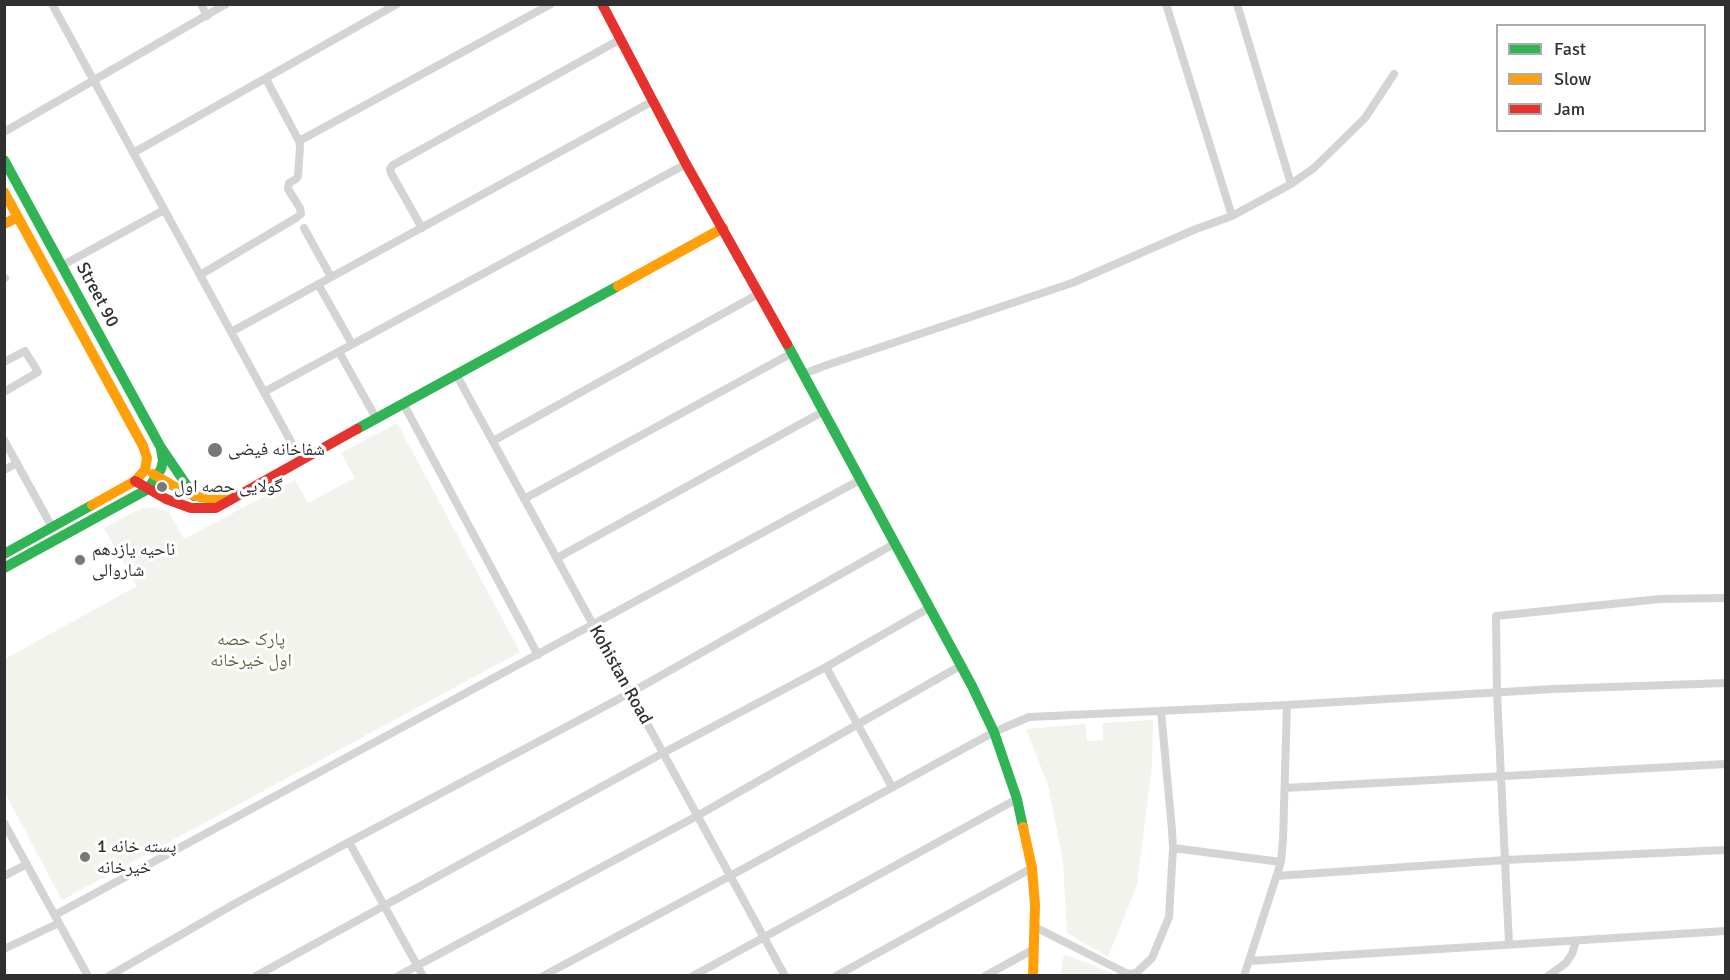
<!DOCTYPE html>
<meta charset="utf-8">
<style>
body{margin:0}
#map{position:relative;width:1730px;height:980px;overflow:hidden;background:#fff;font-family:Signika,sans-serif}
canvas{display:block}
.frame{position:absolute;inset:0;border:6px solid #303030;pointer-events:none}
.legend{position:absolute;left:1496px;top:24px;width:210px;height:108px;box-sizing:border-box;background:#fff;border:2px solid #acacac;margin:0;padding:8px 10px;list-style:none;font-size:18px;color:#303030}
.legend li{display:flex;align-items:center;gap:12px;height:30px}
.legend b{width:30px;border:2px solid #acacac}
</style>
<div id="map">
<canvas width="1730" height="980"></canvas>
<div class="frame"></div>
<ul class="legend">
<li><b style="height:8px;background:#30b455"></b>Fast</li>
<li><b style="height:8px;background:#ff9f0a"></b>Slow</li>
<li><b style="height:8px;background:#e5322d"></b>Jam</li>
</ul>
</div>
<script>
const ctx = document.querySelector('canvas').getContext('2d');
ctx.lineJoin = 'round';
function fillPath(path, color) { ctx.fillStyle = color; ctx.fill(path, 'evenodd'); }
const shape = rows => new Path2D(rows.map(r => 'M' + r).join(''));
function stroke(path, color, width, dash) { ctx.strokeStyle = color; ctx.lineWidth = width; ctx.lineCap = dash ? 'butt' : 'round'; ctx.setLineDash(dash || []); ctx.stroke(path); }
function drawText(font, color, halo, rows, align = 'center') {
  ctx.font = font + ' Signika,"Noto Naskh Arabic",sans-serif'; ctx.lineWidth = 6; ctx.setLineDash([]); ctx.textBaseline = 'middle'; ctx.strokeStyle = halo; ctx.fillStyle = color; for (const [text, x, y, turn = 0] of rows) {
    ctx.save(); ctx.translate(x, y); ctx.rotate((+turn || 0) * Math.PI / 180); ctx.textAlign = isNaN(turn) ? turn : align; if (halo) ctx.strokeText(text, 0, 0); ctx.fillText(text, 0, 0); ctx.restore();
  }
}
fillPath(shape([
 [397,423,520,652,62,900,5,793,5,659,137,586,104,528,140,509,154,507,169,512,184,539,295,480,308,503,355,478,341,453],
 [1153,720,1152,766,1137,885,1108,957,1067,933,1063,861,1048,785,1026,729,1085,724,1087,741,1103,740,1103,723],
 [1064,954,1117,975,1061,975]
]), '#f1f3ec');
stroke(shape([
 [52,4,301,460],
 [201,4,207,16],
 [1166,4,1232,216],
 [1237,4,1291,184],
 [4,132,226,4],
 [299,141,551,4],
 [133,153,397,4],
 [304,228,331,277],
 [422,228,391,173,390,169,393,165,621,39],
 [63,265,164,210],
 [200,275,296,218,301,214,300,208,288,189,289,183,296,179,298,176,300,146,299,141,266,79],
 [4,279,5,278],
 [318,284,352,344],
 [231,332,653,101],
 [339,352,376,418],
 [4,362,25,351,38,372,4,392],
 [456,374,785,976],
 [803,374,827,365,1072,283,1196,229,1232,216,1291,184,1314,168,1365,118,1394,74],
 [264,392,686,164],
 [403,403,538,655],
 [4,440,52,527],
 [493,441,760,293],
 [4,470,17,463],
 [524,499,792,353],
 [557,558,824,411],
 [826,667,892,787],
 [1285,788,1726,764],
 [4,823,88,976],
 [349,842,423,976],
 [1173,848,1281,862],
 [4,876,27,864],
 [1277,876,1505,860,1726,850],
 [55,915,860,480],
 [1035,927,1128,974,1136,973,1152,958,1169,917,1173,848,1172,830,1161,711],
 [1509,944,1497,693,1496,616,1660,599,1726,598],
 [4,949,59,923],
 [1249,961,1726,931],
 [109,976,236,903,349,842,630,693,894,544],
 [256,976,663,753,826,667,929,608],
 [398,976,697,816,960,666],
 [543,976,730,876,994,732,1029,717,1287,705,1553,689,1726,683],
 [693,976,1017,799],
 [836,976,1032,868],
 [985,976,1034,949],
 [1244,976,1281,862,1283,840,1287,705],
 [1548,976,1566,963,1572,954,1576,941]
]), '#d4d4d4', 8);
stroke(shape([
 [4,160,160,446,194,496],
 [787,344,972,686,994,732,1017,799,1023,827],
 [357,429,618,286],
 [4,554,92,505],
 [4,568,148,489,161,469,163,461,161,449]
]), '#30b455', 10);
stroke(shape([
 [4,192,143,446,147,458,145,470,135,481,92,505],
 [4,224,18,217],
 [618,286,723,228],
 [153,474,184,492,200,497,216,499,233,496],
 [1023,827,1032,868,1035,905,1033,976]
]), '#ff9f0a', 10);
stroke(shape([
 [602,4,686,164,787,344],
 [135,481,166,499,191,508,216,508,357,429]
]), '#e5322d', 10);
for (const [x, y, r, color] of [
 [215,450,8,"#787878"],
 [162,487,6,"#787878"],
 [80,560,6,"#787878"],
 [85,857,6,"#787878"]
]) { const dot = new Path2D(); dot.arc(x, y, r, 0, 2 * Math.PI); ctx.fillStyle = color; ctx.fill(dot); stroke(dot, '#fff', 2); }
drawText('18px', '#303030', '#fff', [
 ["Street 90",97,295,62],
 ["Kohistan Road",620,675,61]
]);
drawText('18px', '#303030', '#fff', [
 ["شفاخانه فیضی",228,450],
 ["گولایی حصه اول",174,487],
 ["ناحیه یازدهم",92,550],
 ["شاروالی",92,571],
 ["1 پسته خانه",97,847],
 ["خیرخانه",97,868]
], 'left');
drawText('18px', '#5a6940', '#fff', [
 ["پارک حصه",251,640],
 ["اول خیرخانه",251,661]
]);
</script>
